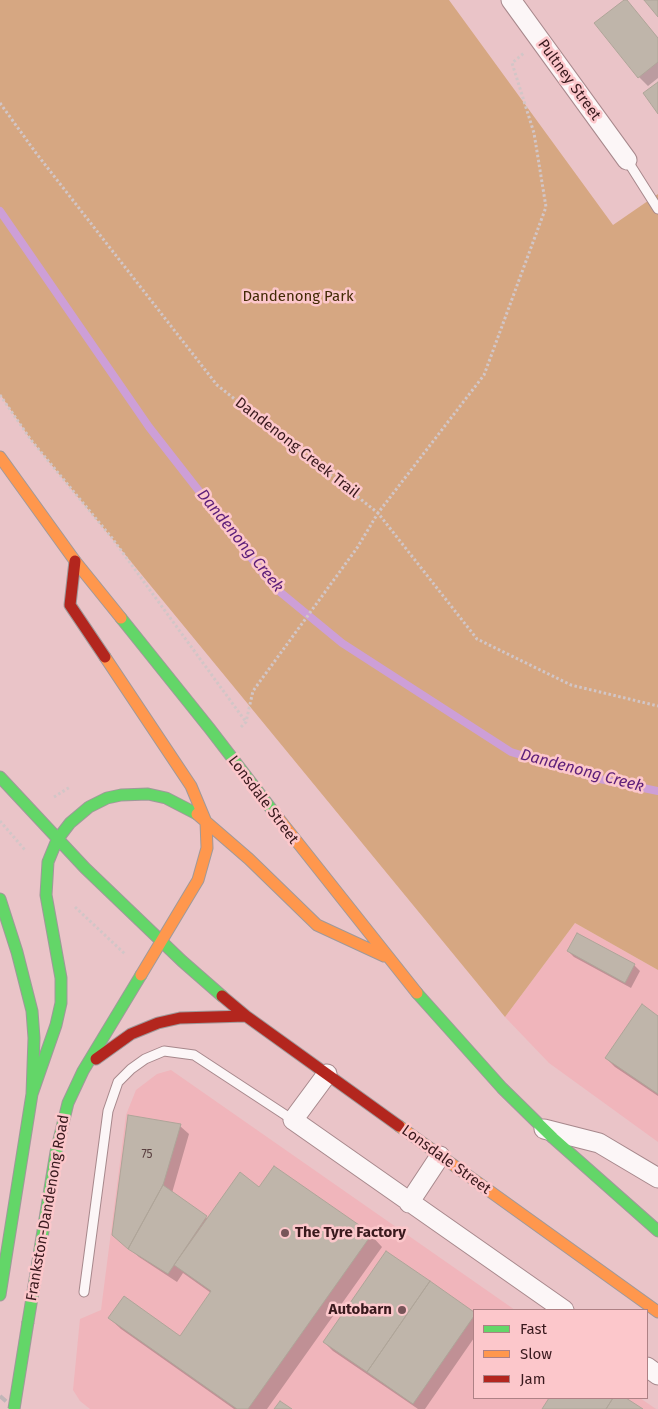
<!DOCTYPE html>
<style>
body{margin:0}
#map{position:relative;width:658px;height:1409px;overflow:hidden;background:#eac4c8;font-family:"Fira Sans",sans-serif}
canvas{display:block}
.legend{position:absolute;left:473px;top:1309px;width:175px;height:90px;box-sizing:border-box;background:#fcc7cb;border:1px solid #ae8185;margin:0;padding:6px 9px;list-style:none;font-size:15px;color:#39191d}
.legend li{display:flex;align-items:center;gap:10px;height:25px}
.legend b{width:25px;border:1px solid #ae8185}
</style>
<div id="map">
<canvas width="658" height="1409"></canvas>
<ul class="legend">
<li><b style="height:6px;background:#63d668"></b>Fast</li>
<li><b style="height:6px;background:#ff974d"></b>Slow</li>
<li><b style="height:6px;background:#b3261e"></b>Jam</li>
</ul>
</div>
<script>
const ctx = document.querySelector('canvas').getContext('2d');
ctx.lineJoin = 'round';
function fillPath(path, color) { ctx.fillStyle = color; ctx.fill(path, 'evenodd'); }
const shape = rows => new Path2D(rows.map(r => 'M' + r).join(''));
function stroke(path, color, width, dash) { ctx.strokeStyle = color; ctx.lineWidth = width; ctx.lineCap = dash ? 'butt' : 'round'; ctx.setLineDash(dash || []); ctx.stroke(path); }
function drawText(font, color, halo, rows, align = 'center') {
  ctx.font = font + ' "Fira Sans",sans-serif'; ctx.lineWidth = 5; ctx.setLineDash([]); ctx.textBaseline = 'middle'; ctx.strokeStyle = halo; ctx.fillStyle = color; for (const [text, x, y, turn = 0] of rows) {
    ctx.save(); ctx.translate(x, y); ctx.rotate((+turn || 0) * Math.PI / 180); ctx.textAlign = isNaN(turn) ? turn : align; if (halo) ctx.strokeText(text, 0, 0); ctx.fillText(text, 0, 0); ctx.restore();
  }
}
fillPath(shape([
 [575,923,658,970,658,1142,549,1063,505,1017],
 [171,1070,515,1310,474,1310,474,1398,640,1398,656,1409,90,1409,80,1401,73,1390,80,1319,101,1310,126,1115,136,1090,157,1074]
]), '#f0b5bb');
fillPath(shape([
 [0,0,449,0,613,225,658,194,658,970,575,923,505,1017,31,440,0,394]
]), '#d6a782');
fillPath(shape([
 [626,0,658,38,658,78,648,86,639,77],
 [568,951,634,965,640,971,631,988,574,957],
 [658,1017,658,1096,615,1067,606,1058],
 [180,1126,189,1134,172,1193,208,1219,260,1188,371,1235,382,1247,267,1409,234,1409,121,1329,109,1318,180,1337,211,1293,183,1273,177,1282,139,1257,123,1243],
 [386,1252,474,1313,474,1338,425,1409,418,1409,333,1351,324,1342],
 [551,1398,623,1398,641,1409,543,1409]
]), '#0003');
stroke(shape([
 [0,211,149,427,274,587,342,643,511,752,600,779,658,791]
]), '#cd9fd7', 8);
const building = shape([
 [624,0,627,0,658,38,658,62,638,78,594,23,624,0],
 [644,0,658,0,658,17,644,0],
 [658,82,658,114,643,93,658,82],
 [577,933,635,964,625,983,567,951,577,933],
 [642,1004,658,1016,658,1094,605,1058,642,1004],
 [128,1115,181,1124,163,1185,128,1249,112,1235,128,1115],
 [274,1166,372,1234,248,1409,237,1409,108,1318,124,1296,180,1336,211,1291,174,1265,240,1172,259,1187,274,1166],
 [163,1185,207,1216,168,1274,128,1249,163,1185],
 [386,1251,430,1281,367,1372,323,1342,386,1251],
 [430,1281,474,1312,474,1316,413,1404,367,1372,430,1281],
 [549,1398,613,1398,606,1409,542,1409,549,1398],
 [613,1398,626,1398,643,1409,606,1409,613,1398],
 [280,1401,292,1409,274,1409,280,1401]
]);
fillPath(building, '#bfb5aa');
stroke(building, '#afa599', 1);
const lane = shape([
 [627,160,658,209],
 [84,1292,108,1111,118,1082,131,1069,145,1059,164,1051,194,1055,293,1120]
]);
const street = shape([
 [511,0,627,160],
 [327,1074,293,1120,564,1310],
 [544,1129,599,1143,658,1178],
 [409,1203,440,1156],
 [647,1367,658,1375]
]);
const fast = shape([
 [121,618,210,729,279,819],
 [0,777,85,868,182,961,222,996],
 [0,899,17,952,32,1011,34,1038,32,1094,0,1295],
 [417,993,502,1088,553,1138,658,1231],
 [32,1094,56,1025,61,1003,61,978,46,895,48,862,57,840,70,823,89,807,107,798,121,795,148,794,166,798,197,814],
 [28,1322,56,1152,68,1103,83,1071,141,975]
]);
const slow = shape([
 [0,457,75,561,121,618],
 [105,657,191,786,206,822,207,848,198,880,141,975],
 [197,814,249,859,317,925,384,956],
 [279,819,417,993],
 [399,1126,658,1312]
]);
const jam = shape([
 [75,561,70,605,105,657],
 [222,996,246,1016,399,1126],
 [96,1059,131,1034,158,1023,180,1018,246,1016]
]);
stroke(lane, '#a7888c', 11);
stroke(street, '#a7888c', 21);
stroke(fast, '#9f999a', 13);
stroke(slow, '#9f999a', 13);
stroke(jam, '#9f999a', 13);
stroke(shape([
 [0,103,36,153,217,385,378,513,477,639,571,685,658,706],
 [0,395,31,440,112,538,246,722],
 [241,727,246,722,253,691,357,548,378,513,484,375,546,207,534,133,512,63,524,53],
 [54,797,70,787],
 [0,821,25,850],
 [75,907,125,954]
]), '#d2c6c7', 3, [2.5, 2.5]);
stroke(lane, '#fcf6f7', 9);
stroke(street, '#fcf6f7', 19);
stroke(fast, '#63d668', 11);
stroke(slow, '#ff974d', 11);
stroke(jam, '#b3261e', 11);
stroke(shape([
 [0,1396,15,1409]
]), '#c1b6b8', 4, [8, 4]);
const fastBridge = shape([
 [14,1409,28,1322]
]);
stroke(fastBridge, '#9f999a', 13, []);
stroke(fastBridge, '#63d668', 11);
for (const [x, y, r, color] of [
 [285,1233,5,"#775559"],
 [402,1310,5,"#775559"]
]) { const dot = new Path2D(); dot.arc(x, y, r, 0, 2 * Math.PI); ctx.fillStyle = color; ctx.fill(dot); stroke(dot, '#fcc7cb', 2); }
drawText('12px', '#5a4040', null, [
 ["75",147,1155]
]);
drawText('15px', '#39191d', '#fcc7cb', [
 ["Pultney Street",569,80,54],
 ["Dandenong Creek Trail",297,448,38],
 ["Lonsdale Street",263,800,53],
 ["Lonsdale Street",446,1160,36],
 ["Frankston-Dandenong Road",48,1208,-80]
]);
drawText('15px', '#412904', '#fcc7cb', [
 ["Dandenong Park",298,297]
]);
drawText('bold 15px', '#39191d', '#fcc7cb', [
 ["The Tyre Factory",295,1233],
 ["Autobarn",392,1310,"right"]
], 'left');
drawText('italic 16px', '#5c1e79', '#fcc7cb', [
 ["Dandenong Creek",240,541,51],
 ["Dandenong Creek",582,771,15]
]);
</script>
